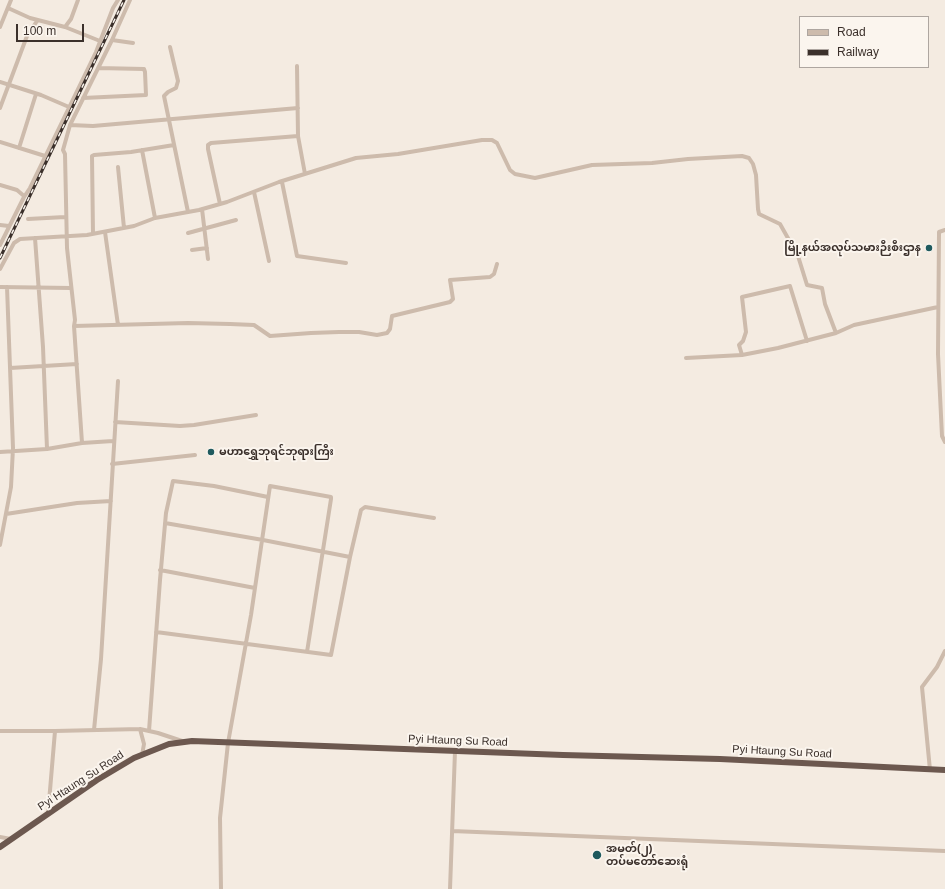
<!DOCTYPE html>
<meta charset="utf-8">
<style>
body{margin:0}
#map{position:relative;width:945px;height:889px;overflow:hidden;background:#f4ebe1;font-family:Helvetica,sans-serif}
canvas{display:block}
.legend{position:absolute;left:799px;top:16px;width:130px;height:52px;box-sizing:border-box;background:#fbf5ee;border:1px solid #aea6a0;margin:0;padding:5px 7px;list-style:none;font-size:12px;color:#3b302b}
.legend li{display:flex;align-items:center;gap:8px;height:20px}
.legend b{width:20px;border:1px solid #aea6a0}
.scale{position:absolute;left:16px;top:24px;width:68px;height:18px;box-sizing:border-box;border:2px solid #3b302b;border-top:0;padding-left:5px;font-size:12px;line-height:14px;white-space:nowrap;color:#3b302b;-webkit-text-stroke:3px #fbf5ee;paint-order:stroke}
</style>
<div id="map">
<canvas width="945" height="889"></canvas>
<ul class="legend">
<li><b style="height:5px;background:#cdbbac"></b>Road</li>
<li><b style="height:5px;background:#3b302b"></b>Railway</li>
</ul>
<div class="scale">100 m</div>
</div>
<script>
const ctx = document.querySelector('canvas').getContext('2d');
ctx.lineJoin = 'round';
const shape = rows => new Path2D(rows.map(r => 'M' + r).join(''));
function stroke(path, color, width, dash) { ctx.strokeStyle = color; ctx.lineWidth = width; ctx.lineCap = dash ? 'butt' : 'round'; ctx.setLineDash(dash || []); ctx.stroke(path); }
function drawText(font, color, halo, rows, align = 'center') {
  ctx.font = font + ' Helvetica,"Noto Sans Myanmar",sans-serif'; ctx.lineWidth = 4; ctx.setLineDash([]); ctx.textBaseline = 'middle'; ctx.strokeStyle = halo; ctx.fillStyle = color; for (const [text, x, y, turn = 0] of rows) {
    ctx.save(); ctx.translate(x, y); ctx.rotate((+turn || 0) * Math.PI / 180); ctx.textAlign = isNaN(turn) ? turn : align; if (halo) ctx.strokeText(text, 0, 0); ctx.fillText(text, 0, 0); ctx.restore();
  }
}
stroke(shape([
 [8,8,30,18,65,27,100,41],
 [0,27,11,0],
 [65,27,71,19,78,0],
 [112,40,133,43],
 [170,47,178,81,176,88,168,92,164,96,188,212],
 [297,66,298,136,305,174],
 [0,82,41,95,69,107],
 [83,98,146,95,145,72,144,69,98,68],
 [0,108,27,36,37,21],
 [70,125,93,126,298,108],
 [0,142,45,156],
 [19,148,36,94],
 [142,150,155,218],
 [118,167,124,228],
 [282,182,297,256,346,263],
 [0,185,17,190,24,196],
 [254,192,269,261],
 [220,204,208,149,208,145,211,143,298,136],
 [202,209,208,259],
 [28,219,65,217],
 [0,225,9,226],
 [945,230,939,232,939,233,938,354,942,436,945,442],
 [105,232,118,325],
 [188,233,236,220],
 [93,234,92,156,94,155,131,152,174,145],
 [35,238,43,347,47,449],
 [0,245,24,197,30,188,68,110,96,52,113,8,118,0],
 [192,250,207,248],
 [0,269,14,243,20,239,87,235,134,226,155,218,199,210,227,202,279,182,356,158,398,154,482,140,492,140,497,143,510,170,515,174,535,178,592,165,652,163,688,159,742,156,749,158,753,164,756,175,758,209,759,214,780,224,798,256,807,285,822,288,825,304,836,333],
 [0,287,71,288],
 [74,326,188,323,230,324,254,325,270,336,311,333,339,332,359,332,377,335,387,333,390,329,392,316,450,302,453,299,450,280,490,277,494,274,497,264],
 [742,355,739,345,743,341,746,332,742,297,790,286,807,341],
 [686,358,742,355,778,348,836,333,854,325,938,307],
 [10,368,77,364],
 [115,422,180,426,194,425,256,415],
 [82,443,74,326,75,320,67,248,65,154,63,150,70,125,112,40,130,0],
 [0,452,47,449,82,443,113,441],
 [112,464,195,455],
 [6,514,77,503,111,501],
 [165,523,263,540,350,557],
 [0,545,11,487,13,448,7,287],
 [160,570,255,588],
 [156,632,331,655,350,557,361,510,365,507,434,518],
 [140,729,144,744,142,755],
 [94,730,101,659,118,381],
 [0,731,55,731,140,729,158,733,182,741],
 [149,731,160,580,166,513,173,481,214,486,268,497],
 [930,770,922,687,937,667,945,651],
 [48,814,55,731],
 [452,831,945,851],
 [0,837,11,839],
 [221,889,220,818,228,743,251,615,270,486,331,497,331,499,307,652],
 [450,889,455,751]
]), '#cdbbac', 4);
stroke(shape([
 [0,847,97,780,134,758,169,744,192,741,563,755,720,759,945,770]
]), '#6c584f', 6);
const rail = shape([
 [0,258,124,0]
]);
stroke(rail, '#3b302b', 3);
stroke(rail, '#fbf5ee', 1.5, [4.5]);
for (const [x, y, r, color] of [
 [929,248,4,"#1f5a5e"],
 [211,452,4,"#1f5a5e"],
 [597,855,5,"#1f5a5e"]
]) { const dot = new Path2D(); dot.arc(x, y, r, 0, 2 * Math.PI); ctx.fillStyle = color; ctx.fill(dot); stroke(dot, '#fbf5ee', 1.5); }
drawText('bold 11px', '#3b302b', '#fbf5ee', [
 ["မြို့နယ်အလုပ်သမားဉီးစီးဌာန",921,248,"right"],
 ["မဟာရွှေဘုရင်ဘုရားကြီး",219,452],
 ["အမှတ်(၂)",606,849],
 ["တပ်မတော်ဆေးရုံ",606,862]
], 'left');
drawText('11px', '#3b302b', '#fbf5ee', [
 ["Pyi Htaung Su Road",458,741,2],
 ["Pyi Htaung Su Road",782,752,3],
 ["Pyi Htaung Su Road",81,781,-33]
]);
</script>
